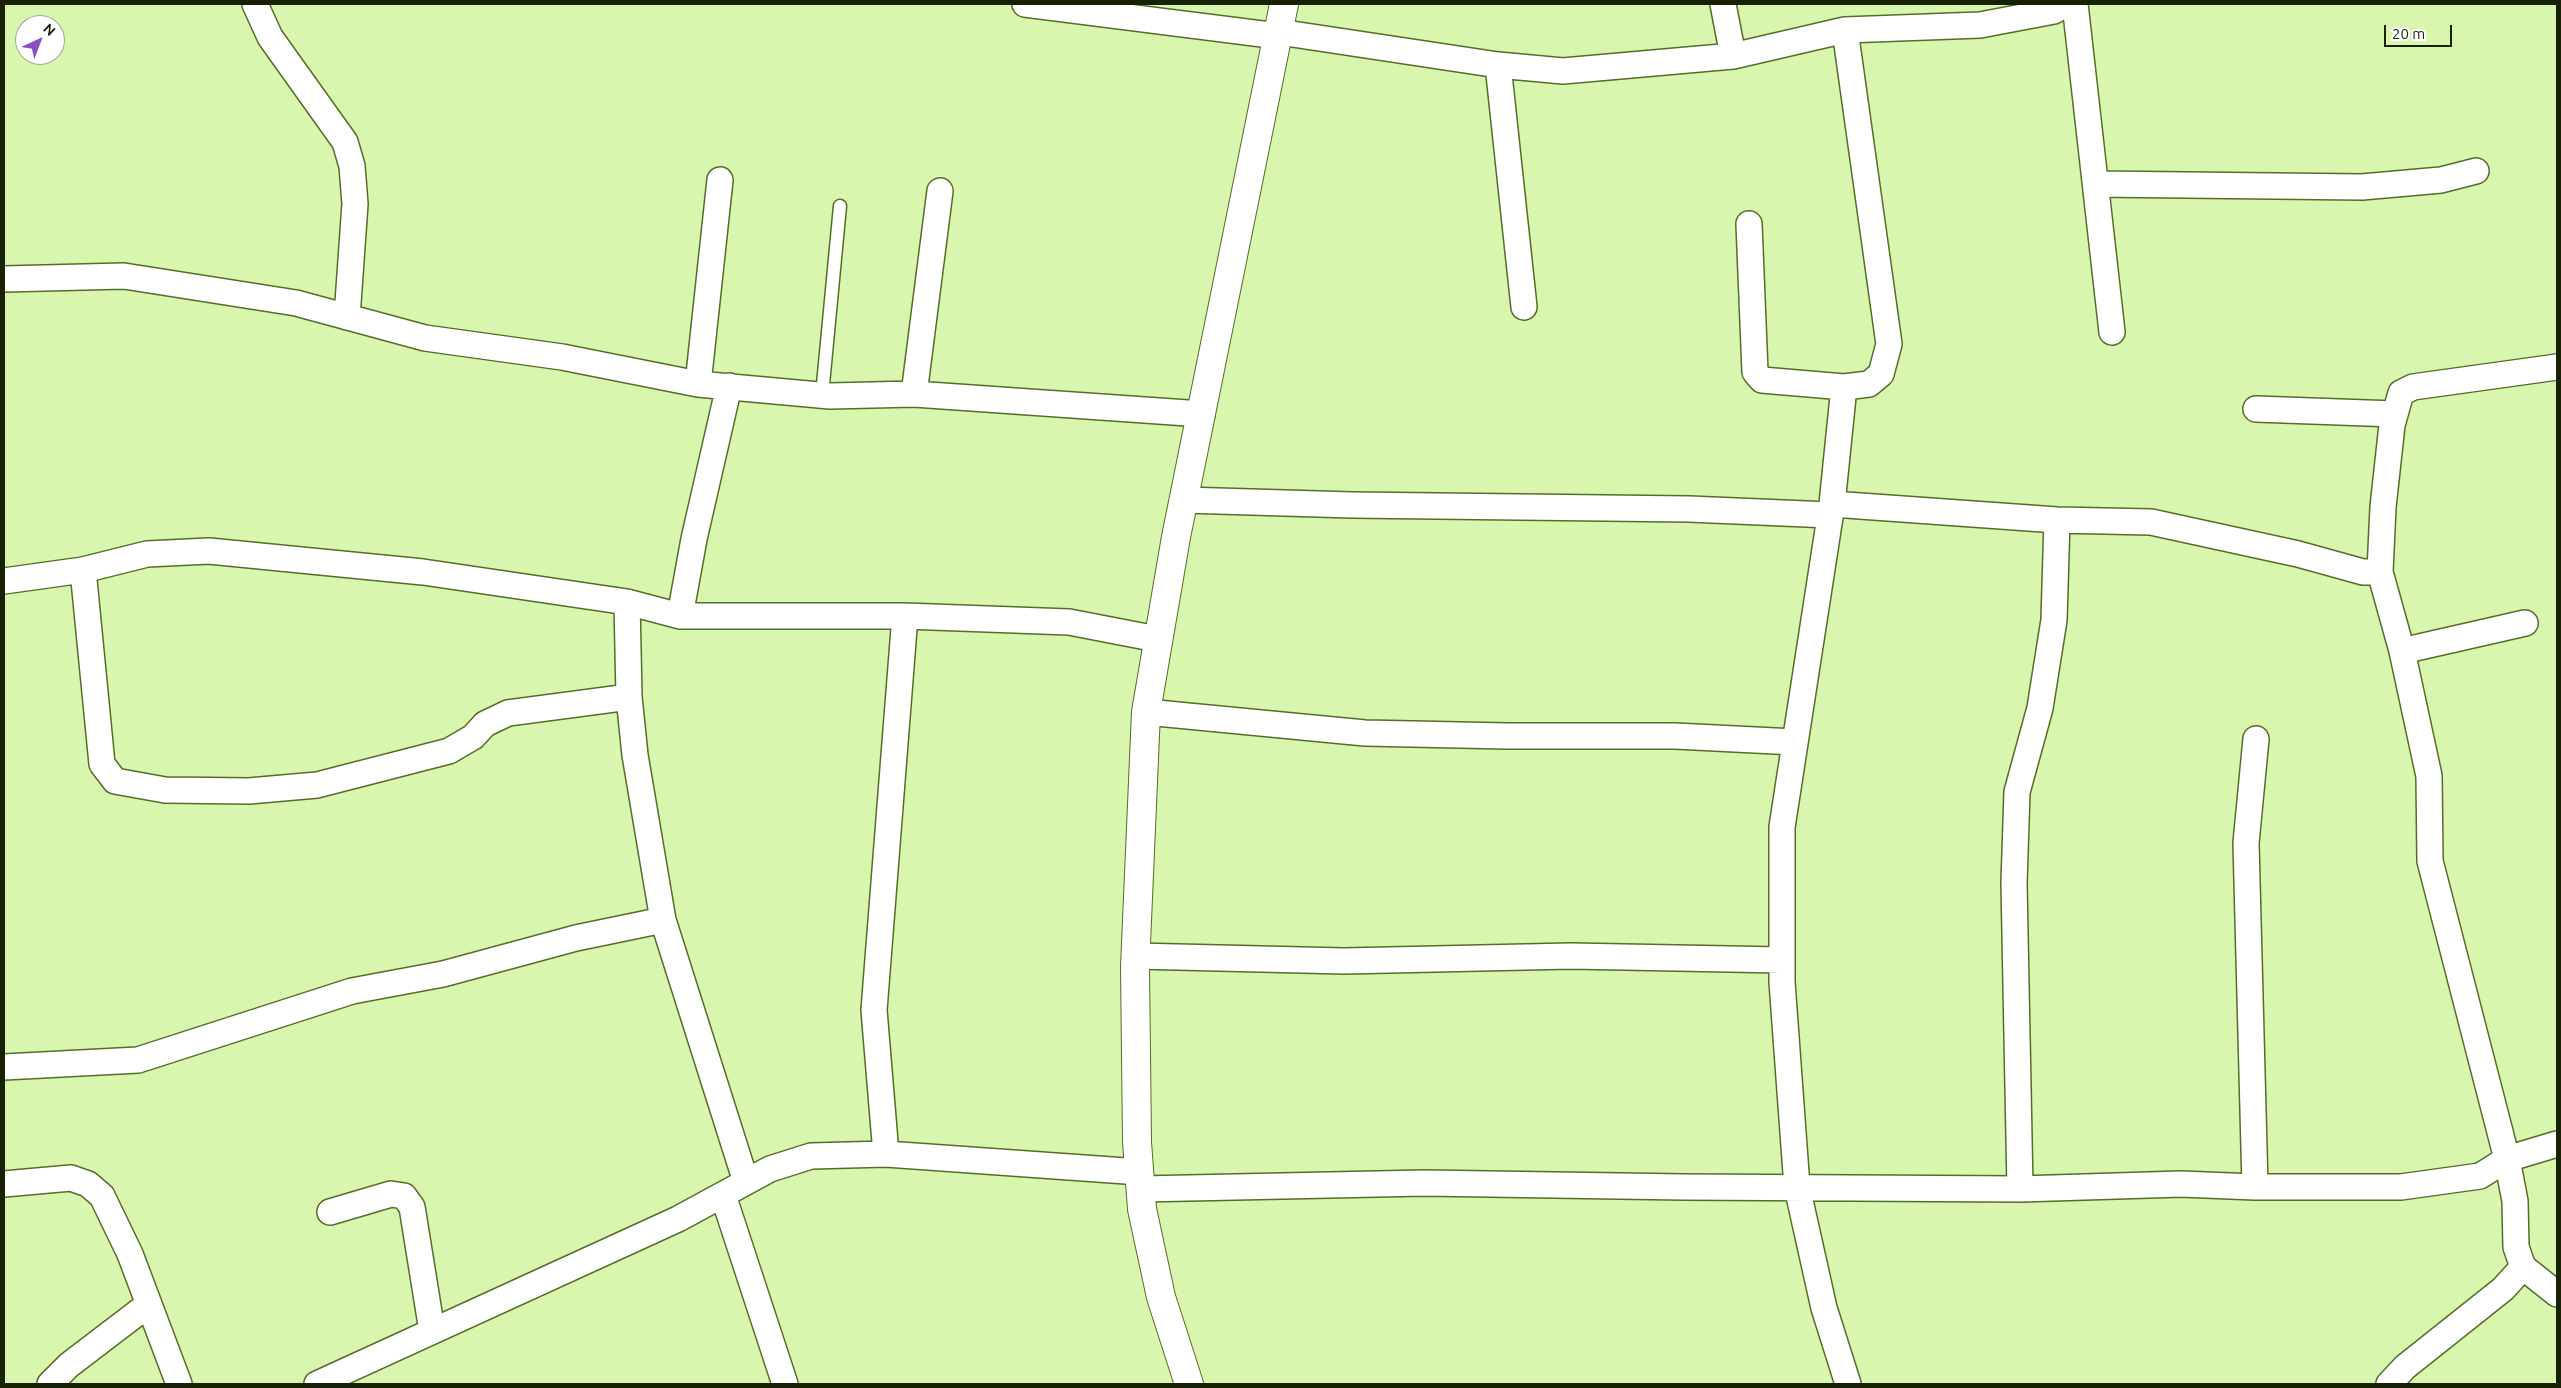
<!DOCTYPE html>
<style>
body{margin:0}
#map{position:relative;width:2561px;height:1388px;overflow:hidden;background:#d8f6ae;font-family:Ubuntu,sans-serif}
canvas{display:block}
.frame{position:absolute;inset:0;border:5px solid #172105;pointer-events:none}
.north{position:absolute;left:15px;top:15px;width:50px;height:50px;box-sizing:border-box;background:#fff;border:1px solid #a2a69b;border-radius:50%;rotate:43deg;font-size:14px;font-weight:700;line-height:20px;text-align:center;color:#172105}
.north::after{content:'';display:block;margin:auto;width:18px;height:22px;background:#8c4dc2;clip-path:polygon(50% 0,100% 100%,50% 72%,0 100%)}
.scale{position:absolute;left:2384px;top:25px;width:68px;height:22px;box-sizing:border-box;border:2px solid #172105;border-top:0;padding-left:6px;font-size:15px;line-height:18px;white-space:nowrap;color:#172105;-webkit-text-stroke:4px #fff;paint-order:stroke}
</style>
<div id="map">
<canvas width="2561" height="1388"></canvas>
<div class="frame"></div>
<div class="north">N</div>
<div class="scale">20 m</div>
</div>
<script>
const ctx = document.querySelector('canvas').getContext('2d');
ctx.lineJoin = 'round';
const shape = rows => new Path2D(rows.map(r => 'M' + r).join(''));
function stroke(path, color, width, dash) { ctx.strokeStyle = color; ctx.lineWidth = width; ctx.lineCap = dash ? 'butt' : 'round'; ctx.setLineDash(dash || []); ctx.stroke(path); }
const service = shape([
 [822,395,840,206]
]);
const minor = shape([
 [255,4,270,37,345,142,352,166,355,204,347,317],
 [1025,4,1278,36],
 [1723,4,1733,56],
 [2075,4,2112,332],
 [1845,30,1889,344,1881,374,1869,384,1844,387,1832,504,1782,827,1782,982,1797,1187,1824,1308,1848,1384],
 [1279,32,1498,65,1563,71,1733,56,1845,30,1980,25,2054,11,2065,4],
 [1498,65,1524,307],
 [2097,184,2362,187,2441,180,2476,171],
 [1749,224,1755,372,1762,380,1844,387],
 [4,279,124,276,296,303,425,338,562,357,698,384,830,396,914,394,1202,414],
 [698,384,720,180],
 [914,394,940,191],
 [2256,409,2395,414],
 [1184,500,1352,505,1689,509,1830,515],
 [1832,504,2057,520,2151,522,2298,554,2363,572,2380,572],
 [83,570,102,764,115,781,165,790,249,791,317,785,449,751,473,737,485,724,508,713,629,697],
 [4,581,83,570,147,554,209,551,423,572,627,602,680,616,905,616,1069,622,1157,639],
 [627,602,629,697,635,755,663,920,746,1182],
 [680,616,694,539,729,386],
 [2402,651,2525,623],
 [1146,712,1365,733,1507,736,1675,736,1795,742],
 [1136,956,1344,961,1571,956,1782,960],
 [4,1067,138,1060,352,991,443,974,576,938,663,920],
 [886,1154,874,1010,905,616],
 [4,1184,71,1178,88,1184,102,1196,130,1254,179,1384],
 [2255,1187,2246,843,2256,739],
 [1141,1189,1424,1183,1684,1187,2020,1189,2181,1184,2255,1187,2401,1187,2480,1176,2507,1159,2557,1144],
 [2020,1189,2014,883,2017,792,2040,708,2054,620,2057,520],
 [723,1195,785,1384],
 [330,1212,391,1194,404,1196,412,1207,432,1331],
 [2523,1267,2557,1294],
 [50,1384,69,1365,149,1304],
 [317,1384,678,1219,770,1169,811,1156,886,1154,1140,1172],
 [2389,1384,2405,1367,2503,1289,2523,1267,2516,1247,2515,1201,2507,1159,2430,861,2429,776,2402,651,2380,572,2383,507,2392,425,2401,393,2413,387,2557,367]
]);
const tertiary = shape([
 [1189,1384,1161,1297,1142,1209,1137,1142,1135,967,1146,712,1176,537,1284,4]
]);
stroke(service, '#556d29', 15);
stroke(minor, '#556d29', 28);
stroke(tertiary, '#556d29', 30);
stroke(service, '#fff', 12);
stroke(minor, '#fff', 25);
stroke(tertiary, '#fff', 28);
</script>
